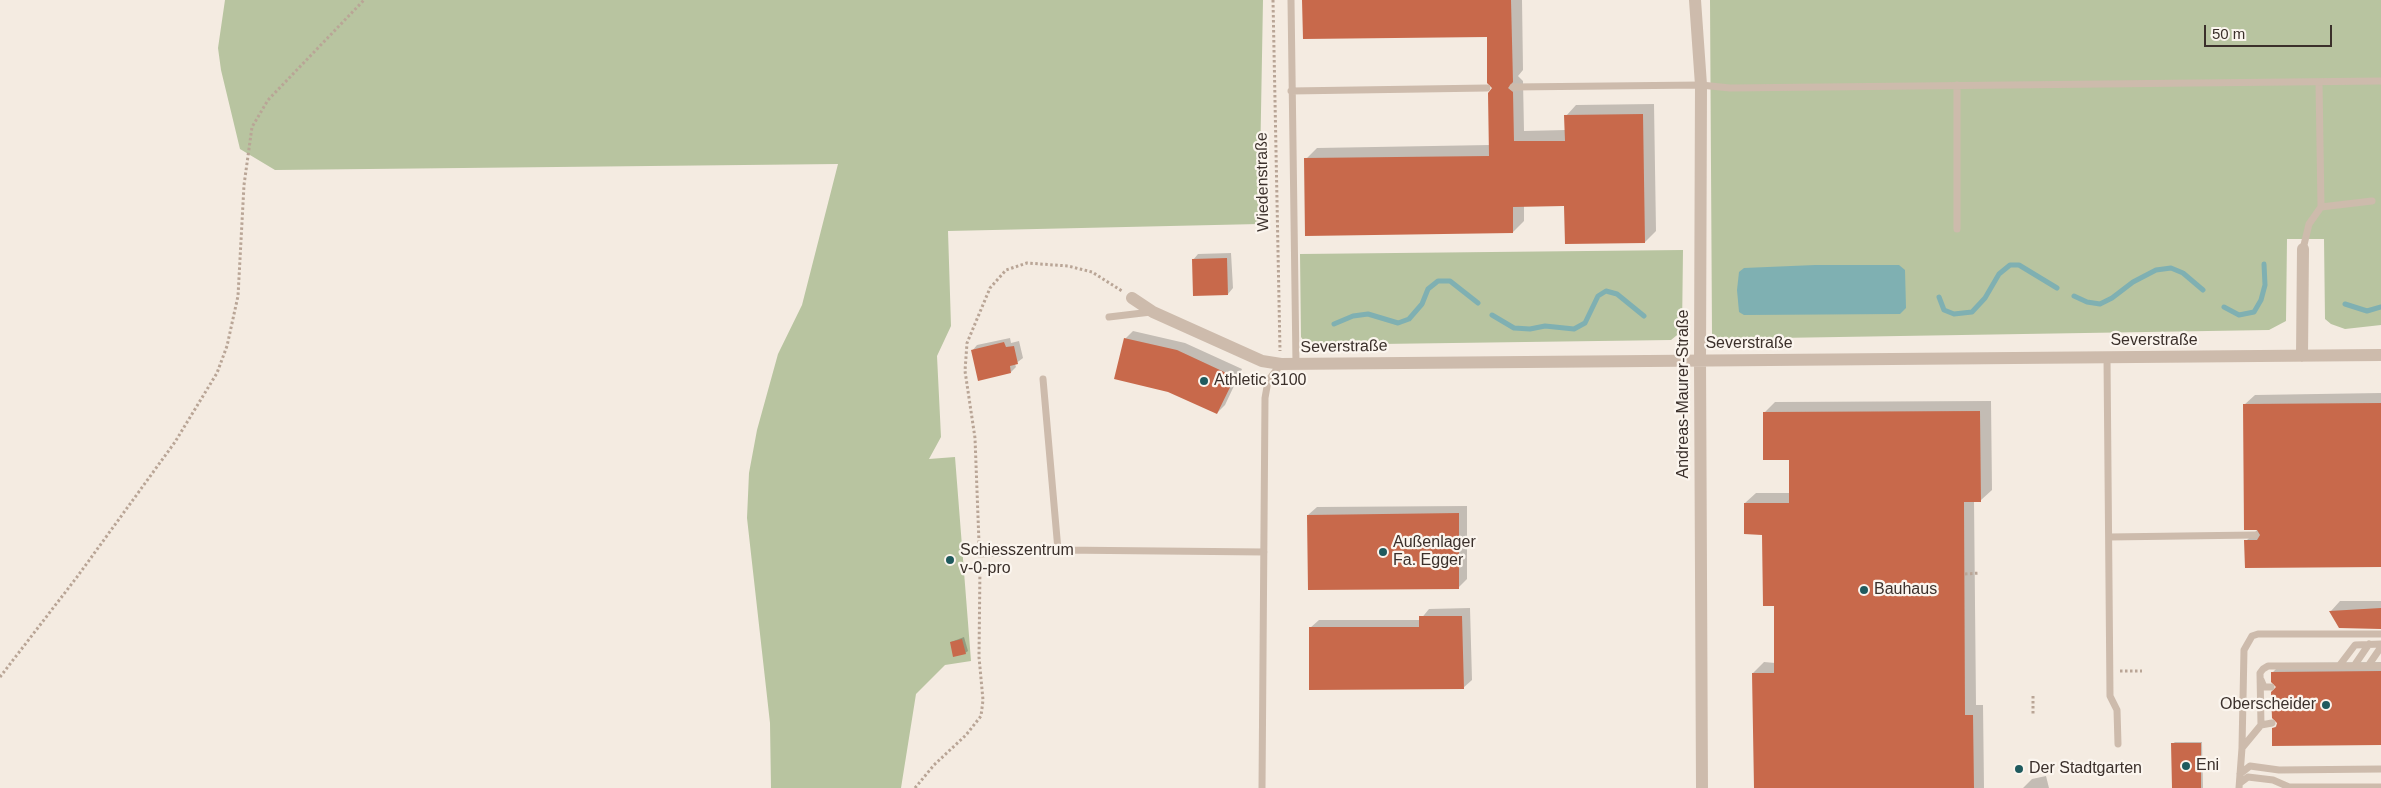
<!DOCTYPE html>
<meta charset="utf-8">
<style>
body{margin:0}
#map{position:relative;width:2381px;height:788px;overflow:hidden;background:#f4ebe1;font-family:Helvetica,sans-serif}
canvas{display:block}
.scale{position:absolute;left:2204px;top:25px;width:128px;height:22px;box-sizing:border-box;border:2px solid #3b302b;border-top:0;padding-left:6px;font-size:15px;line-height:18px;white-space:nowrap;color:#3b302b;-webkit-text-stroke:4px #fbf5ee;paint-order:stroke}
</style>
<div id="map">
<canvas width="2381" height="788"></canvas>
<div class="scale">50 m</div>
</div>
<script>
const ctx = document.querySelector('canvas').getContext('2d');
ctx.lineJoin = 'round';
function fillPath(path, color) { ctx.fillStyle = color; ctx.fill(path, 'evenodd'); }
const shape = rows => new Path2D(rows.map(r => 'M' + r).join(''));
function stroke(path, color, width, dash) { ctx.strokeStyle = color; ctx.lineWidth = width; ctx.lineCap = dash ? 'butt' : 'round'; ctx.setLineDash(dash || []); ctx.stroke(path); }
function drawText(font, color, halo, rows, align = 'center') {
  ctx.font = font + ' Helvetica,sans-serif'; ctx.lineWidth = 4.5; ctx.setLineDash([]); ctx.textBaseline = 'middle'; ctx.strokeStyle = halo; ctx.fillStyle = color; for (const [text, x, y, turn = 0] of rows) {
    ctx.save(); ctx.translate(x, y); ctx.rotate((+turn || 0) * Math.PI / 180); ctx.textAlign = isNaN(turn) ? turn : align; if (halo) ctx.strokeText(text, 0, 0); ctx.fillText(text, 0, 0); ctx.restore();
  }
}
fillPath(shape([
 [225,0,1263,0,1259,224,948,231,951,326,937,356,941,437,929,459,955,457,971,661,945,665,916,694,901,788,771,788,770,723,747,518,749,473,757,430,778,354,802,305,838,164,275,170,240,149,221,70,218,48],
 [1710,0,2381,0,2381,325,2345,329,2331,324,2325,319,2324,239,2287,239,2286,321,2269,330,1716,339,1712,334],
 [1683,250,1682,331,1671,340,1307,345,1301,337,1300,254]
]), '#b8c4a0');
fillPath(shape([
 [1815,265,1899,265,1905,270,1906,308,1900,314,1744,315,1739,312,1737,290,1739,272,1744,268]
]), '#7fb0b2');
fillPath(shape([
 [1304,0,1522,0,1523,70,1518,76,1523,81,1524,131,1566,130,1566,116,1576,105,1654,104,1656,231,1645,242,1566,205,1524,206,1524,221,1513,232,1306,159,1317,148,1490,145,1494,87,1488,35],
 [1231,253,1233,288,1228,294,1193,260,1198,254],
 [1133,331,1185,343,1242,369,1225,405,1217,413,1125,339],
 [1010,338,1011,343,1019,341,1023,358,1015,364,1016,367,1011,372,972,351,977,345],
 [2381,393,2381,566,2246,541,2258,529,2244,405,2255,395],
 [1991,401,1992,490,1981,500,1974,500,1976,705,1983,705,1984,788,1755,788,1753,673,1764,662,1775,663,1775,605,1764,533,1745,503,1756,493,1790,493,1790,458,1764,413,1775,402],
 [1467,506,1467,579,1459,587,1308,515,1317,507],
 [2340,601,2381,601,2381,627,2340,627,2331,611],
 [1470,608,1472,680,1463,688,1310,628,1319,620,1420,620,1429,609],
 [964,637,968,651,965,653,951,642],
 [2381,662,2381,743,2273,729,2278,724,2278,686,2272,673,2282,663],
 [2175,742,2202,742,2203,788,2173,788,2172,744],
 [2046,776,2049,788,2023,788,2032,779]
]), '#0003');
stroke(shape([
 [2074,296,2087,302,2100,304,2112,298,2133,282,2156,270,2171,268,2183,273,2203,290],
 [1939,297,1944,310,1954,314,1972,312,1985,298,1999,274,2010,265,2019,265,2057,288],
 [2345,304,2367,311,2381,307],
 [2224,307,2239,315,2254,312,2261,300,2265,285,2264,264],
 [1492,315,1514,328,1530,329,1545,326,1574,329,1585,323,1598,296,1606,291,1617,294,1644,316],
 [1334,324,1353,316,1368,314,1398,323,1409,319,1422,304,1428,289,1438,281,1450,281,1478,303]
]), '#7fb0b2', 5);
fillPath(shape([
 [1302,0,1511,0,1513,82,1508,88,1513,92,1514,141,1565,141,1564,115,1643,114,1645,243,1565,244,1564,206,1513,207,1513,233,1305,236,1304,158,1489,156,1488,93,1492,88,1487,83,1487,37,1303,39],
 [1227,258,1228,295,1193,296,1192,259],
 [1124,338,1177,350,1235,377,1217,414,1168,392,1114,379],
 [1004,342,1006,347,1014,346,1018,364,1010,366,1011,373,978,381,971,350],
 [2381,403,2381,567,2245,568,2244,540,2257,540,2260,535,2257,530,2244,530,2243,404],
 [1980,411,1981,502,1964,502,1965,715,1973,715,1974,788,1754,788,1752,673,1774,673,1774,606,1763,606,1762,535,1744,534,1744,503,1789,503,1789,460,1763,460,1763,412],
 [1459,513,1459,589,1308,590,1307,515],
 [2381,608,2381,629,2339,628,2329,611],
 [1419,616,1462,616,1464,689,1309,690,1309,627,1419,627],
 [962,639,966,654,953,657,950,642],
 [2381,671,2381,745,2272,746,2272,728,2276,727,2277,723,2272,718,2271,692,2276,687,2271,682,2271,672],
 [2171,743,2201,743,2201,788,2172,788]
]), '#c8694b');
stroke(shape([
 [1273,0,1280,351],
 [979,543,975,438,965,371,967,343,990,288,1006,270,1027,263,1068,266,1092,272,1122,291],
 [1965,574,1980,573],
 [2120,671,2142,671],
 [0,677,77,577,175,442,217,373,227,346,238,296,244,185,252,127,268,100,364,0],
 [2033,696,2033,715],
 [915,788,934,765,966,735,981,716,983,700,979,657,980,565]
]), '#b9a596', 3, [2.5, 2.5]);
stroke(shape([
 [1291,0,1296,364],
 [1957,85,1957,229],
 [1513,87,1701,85,1730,88,2381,81],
 [1291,91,1487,88],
 [2321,207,2372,201],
 [2303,249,2309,224,2321,207,2319,82],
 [1109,317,1151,312],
 [2107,358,2110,696,2117,710,2118,744],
 [1043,379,1058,550],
 [2109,537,2255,535],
 [980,554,1058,550,1264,552],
 [2339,666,2381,666],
 [2354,666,2369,644],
 [2368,666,2381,647],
 [2261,680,2264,687,2271,687],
 [2261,725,2272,723],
 [2242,747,2244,650,2252,636,2258,634,2381,634],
 [2240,774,2250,766,2279,770,2381,769],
 [2240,783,2248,777,2273,780,2289,787,2381,787],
 [1262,788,1265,398,1268,381,1281,364],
 [2239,788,2242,748,2261,725,2260,673,2263,669,2268,666,2339,666,2355,645,2381,644]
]), '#cdbbac', 7);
stroke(shape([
 [1695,0,1701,85,1700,360,1702,788],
 [1132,298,1153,312,1262,361,1281,364,2381,355],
 [2302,356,2303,249]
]), '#cdbbac', 12);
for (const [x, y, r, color] of [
 [1204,381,5,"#1f5a5e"],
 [1383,552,5,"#1f5a5e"],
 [950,560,5,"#1f5a5e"],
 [1864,590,5,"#1f5a5e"],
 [2326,705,5,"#1f5a5e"],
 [2186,766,5,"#1f5a5e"],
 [2019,769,5,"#1f5a5e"]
]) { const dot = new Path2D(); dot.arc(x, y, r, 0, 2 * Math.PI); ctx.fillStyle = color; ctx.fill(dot); stroke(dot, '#fbf5ee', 2); }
drawText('16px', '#3b302b', '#fbf5ee', [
 ["Wiedenstraße",1263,182,-91],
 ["Severstraße",2154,341],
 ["Severstraße",1749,344],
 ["Severstraße",1344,347,-1],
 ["Andreas-Maurer-Straße",1684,394,-90]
]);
drawText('16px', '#3b302b', '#fbf5ee', [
 ["Athletic 3100",1214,381],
 ["Außenlager",1393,543],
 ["Fa. Egger",1393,561],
 ["Schiesszentrum",960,551],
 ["v-0-pro",960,569],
 ["Bauhaus",1874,590],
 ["Oberscheider",2316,705,"right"],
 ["Eni",2196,766],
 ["Der Stadtgarten",2029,769]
], 'left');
</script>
